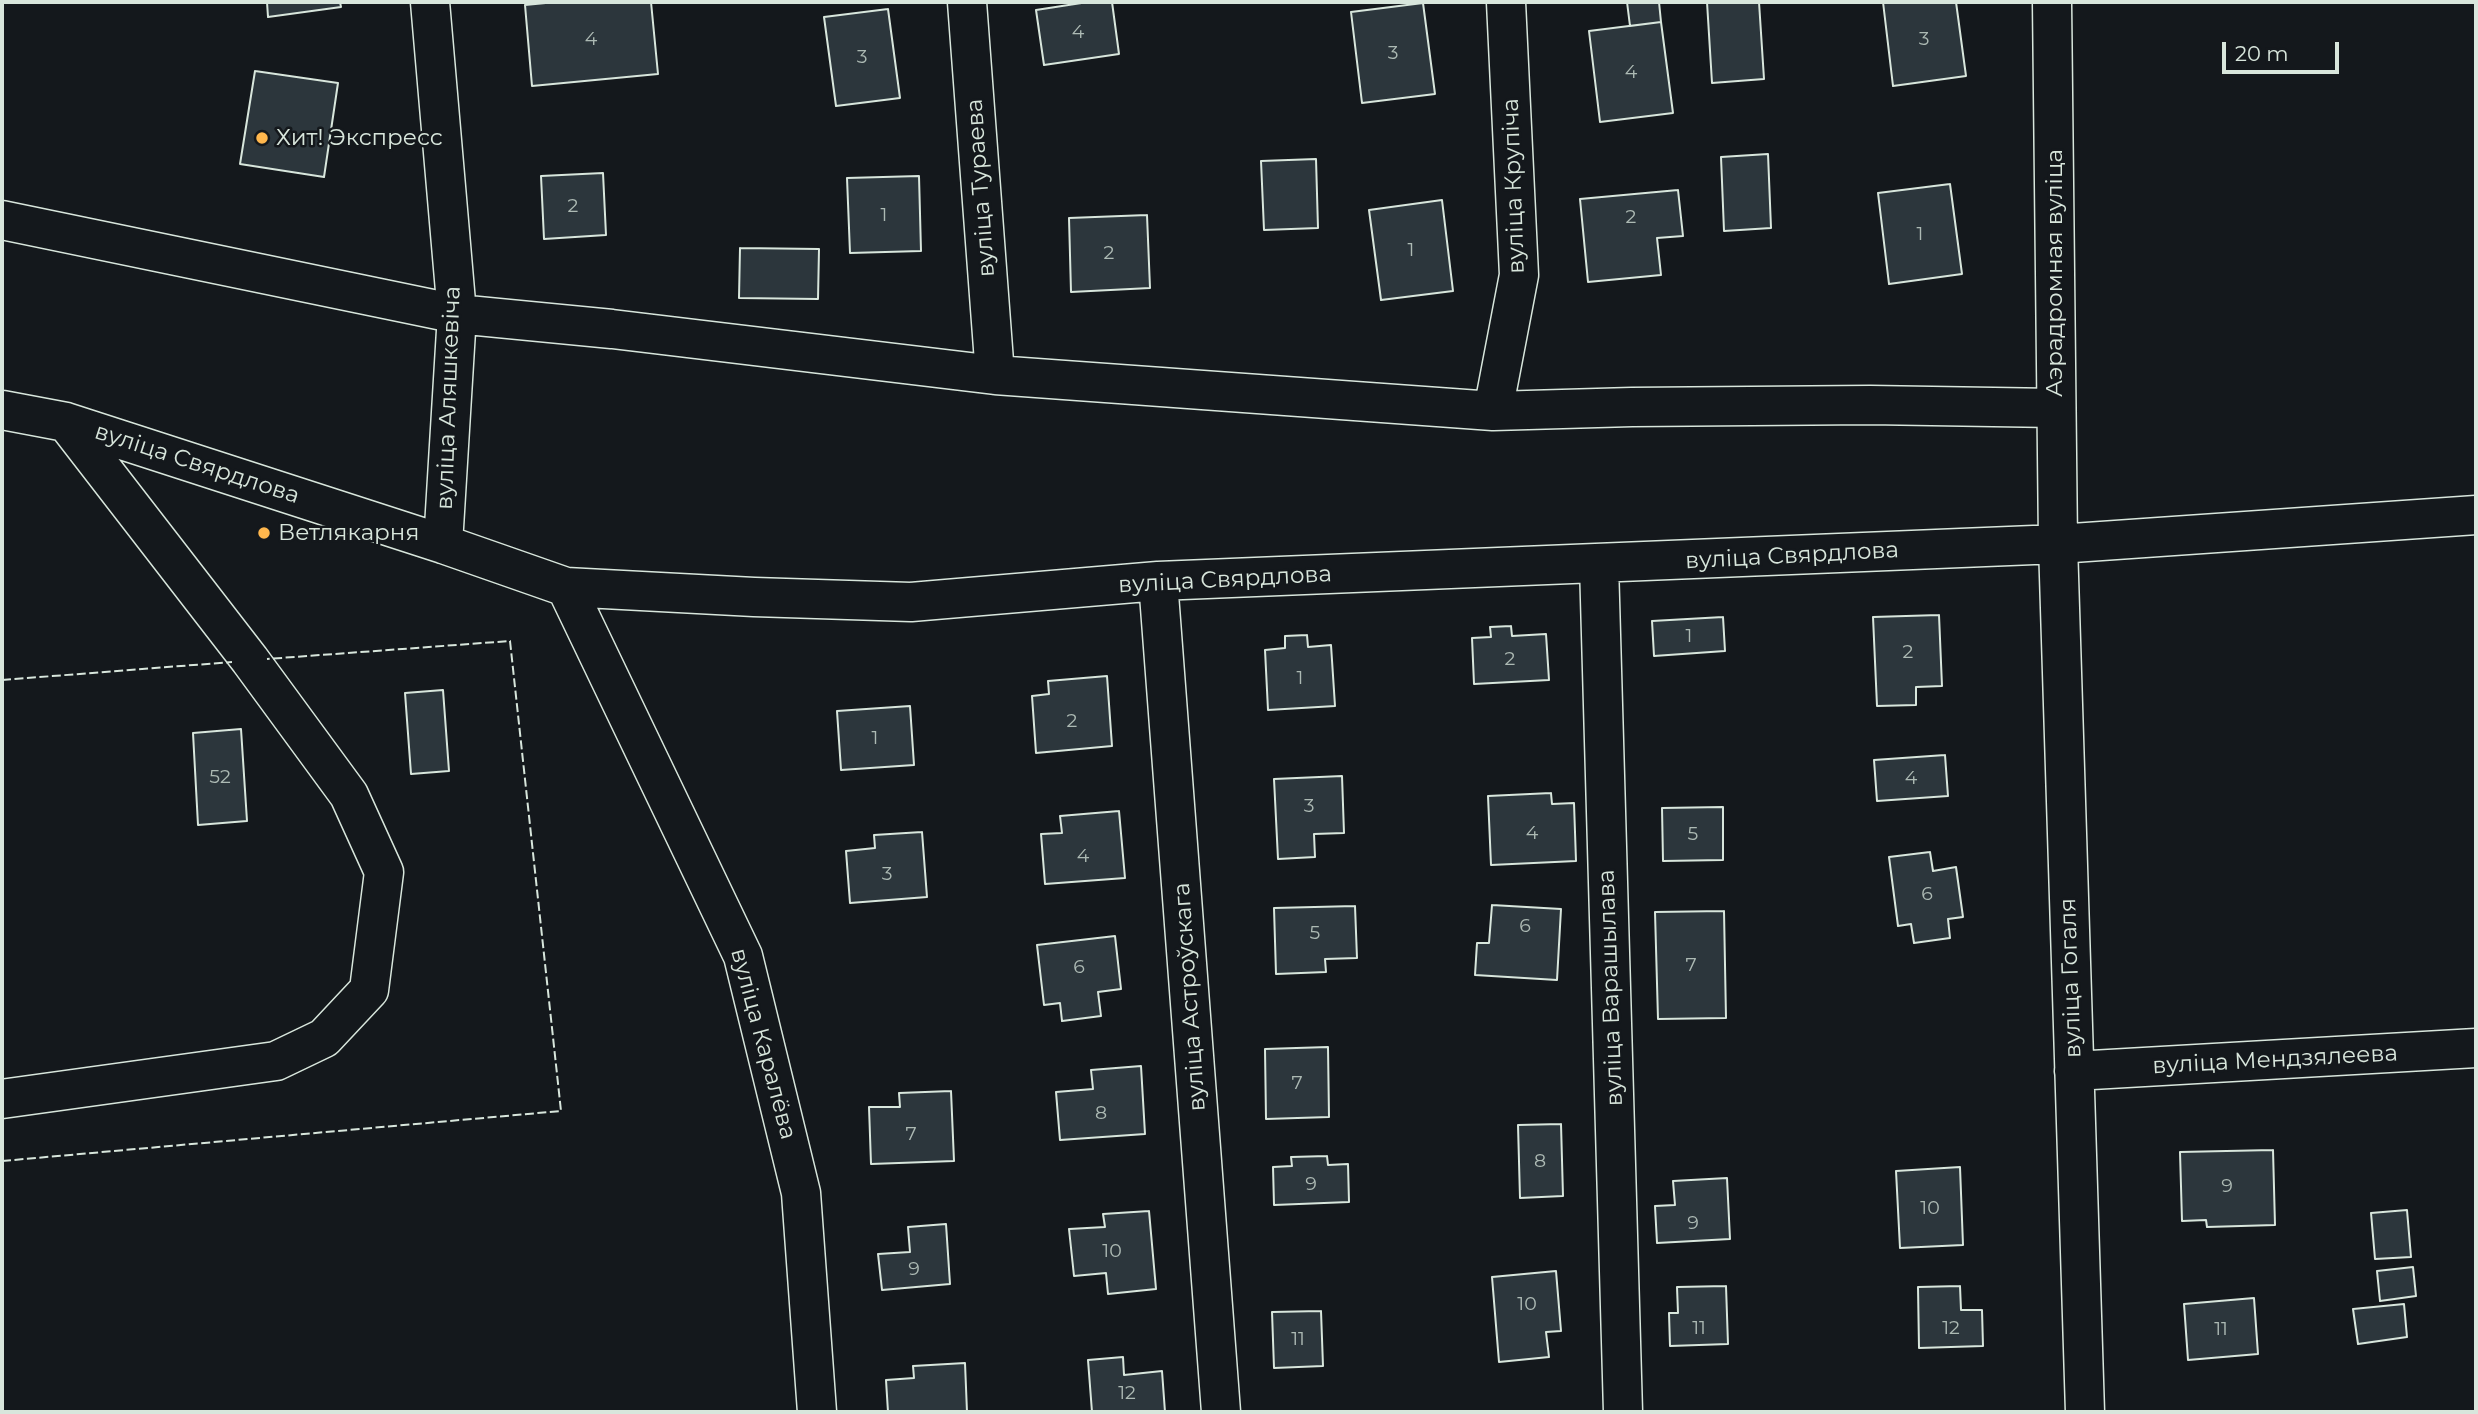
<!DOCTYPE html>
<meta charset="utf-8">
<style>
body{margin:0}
#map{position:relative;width:2478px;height:1414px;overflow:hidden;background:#14181c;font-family:Montserrat,sans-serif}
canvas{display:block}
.frame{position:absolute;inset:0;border:4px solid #d8e6dc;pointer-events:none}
.scale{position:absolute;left:2222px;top:42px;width:117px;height:32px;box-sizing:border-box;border:4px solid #d8e6dc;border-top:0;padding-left:9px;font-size:21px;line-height:24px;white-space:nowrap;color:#d8e6dc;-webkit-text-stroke:5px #14181c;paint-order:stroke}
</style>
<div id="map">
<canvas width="2478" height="1414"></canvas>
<div class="frame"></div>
<div class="scale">20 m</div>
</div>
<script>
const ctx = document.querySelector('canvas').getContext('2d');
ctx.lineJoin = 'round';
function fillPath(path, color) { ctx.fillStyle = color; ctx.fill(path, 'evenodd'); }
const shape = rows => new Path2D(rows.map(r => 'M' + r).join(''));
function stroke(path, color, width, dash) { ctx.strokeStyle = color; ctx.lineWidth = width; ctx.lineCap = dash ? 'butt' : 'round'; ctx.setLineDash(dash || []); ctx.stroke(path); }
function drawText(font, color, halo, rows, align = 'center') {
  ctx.font = font + ' Montserrat,sans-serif'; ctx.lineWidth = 5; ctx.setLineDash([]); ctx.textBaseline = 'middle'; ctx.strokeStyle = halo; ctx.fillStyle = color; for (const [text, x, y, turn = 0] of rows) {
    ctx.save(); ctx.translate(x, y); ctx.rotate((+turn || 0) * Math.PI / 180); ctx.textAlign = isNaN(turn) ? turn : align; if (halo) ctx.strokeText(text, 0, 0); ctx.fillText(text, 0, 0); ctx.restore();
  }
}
const building = shape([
 [267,2,340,2,341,7,268,17,267,2],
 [556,2,651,2,658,74,532,86,525,5,556,2],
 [1088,2,1112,2,1119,54,1044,65,1036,10,1088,2],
 [1627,2,1659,2,1661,22,1630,26,1627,2],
 [1707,2,1759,2,1764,79,1712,83,1707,2],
 [1883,2,1956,2,1966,76,1893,86,1883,2],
 [1423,3,1435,94,1362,103,1351,12,1423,3],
 [888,9,900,98,836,106,824,17,888,9],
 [1661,22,1673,113,1600,122,1589,31,1661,22],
 [255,71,338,83,324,177,240,164,255,71],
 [1768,154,1771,228,1724,231,1721,157,1768,154],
 [1316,159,1318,228,1264,230,1261,161,1316,159],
 [603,173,606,235,544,239,541,176,603,173],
 [919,176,921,251,850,253,847,178,919,176],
 [1950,184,1962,274,1889,284,1878,193,1950,184],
 [1678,190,1683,236,1657,238,1661,275,1588,282,1580,199,1678,190],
 [1442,200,1453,291,1381,300,1369,210,1442,200],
 [1147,215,1150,288,1071,292,1069,218,1147,215],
 [740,248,819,249,818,299,739,298,740,248],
 [1939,615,1942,686,1916,687,1916,705,1877,706,1873,617,1939,615],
 [1723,617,1725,651,1654,656,1652,621,1723,617],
 [1511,626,1512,636,1546,634,1549,680,1474,684,1472,638,1491,637,1490,627,1511,626],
 [1307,635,1308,647,1331,645,1335,706,1268,710,1265,650,1285,648,1285,636,1307,635],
 [1107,676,1112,746,1036,753,1032,696,1049,694,1048,681,1107,676],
 [443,690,449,771,411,774,405,693,443,690],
 [910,706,914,765,841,770,837,711,910,706],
 [241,729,247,821,198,825,193,733,241,729],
 [1945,755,1948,796,1877,801,1874,760,1945,755],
 [1342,776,1344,833,1314,834,1315,857,1278,859,1274,779,1342,776],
 [1551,793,1552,804,1574,803,1576,861,1491,865,1488,796,1551,793],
 [1723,807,1723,860,1663,861,1662,808,1723,807],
 [1119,811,1125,878,1045,884,1041,834,1062,833,1060,816,1119,811],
 [922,832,927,897,850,903,846,851,875,848,874,835,922,832],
 [1930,852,1933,871,1956,867,1963,917,1948,919,1950,938,1914,943,1911,924,1898,926,1889,857,1930,852],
 [1492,905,1561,909,1557,980,1475,975,1477,943,1489,943,1492,905],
 [1355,906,1357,958,1325,959,1326,972,1276,974,1274,908,1355,906],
 [1724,911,1726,1018,1658,1019,1655,912,1724,911],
 [1115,936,1121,989,1098,992,1101,1016,1062,1021,1060,1003,1044,1005,1037,945,1115,936],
 [1328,1047,1329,1117,1266,1119,1265,1049,1328,1047],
 [1141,1066,1145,1134,1060,1140,1056,1092,1093,1089,1091,1070,1141,1066],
 [951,1091,954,1161,871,1164,869,1107,900,1107,899,1093,951,1091],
 [1561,1124,1563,1196,1520,1198,1518,1125,1561,1124],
 [2273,1150,2275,1225,2207,1227,2206,1220,2182,1221,2180,1152,2273,1150],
 [1327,1156,1328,1165,1348,1164,1349,1202,1274,1205,1273,1167,1292,1166,1291,1157,1327,1156],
 [1960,1167,1963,1245,1900,1248,1896,1171,1960,1167],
 [1727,1178,1730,1239,1657,1243,1655,1206,1675,1205,1673,1181,1727,1178],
 [2407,1210,2411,1257,2375,1259,2371,1213,2407,1210],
 [1149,1211,1156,1289,1108,1294,1106,1273,1074,1276,1069,1229,1105,1227,1103,1214,1149,1211],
 [946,1224,950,1284,882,1290,878,1254,910,1252,908,1227,946,1224],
 [2413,1267,2416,1296,2380,1301,2377,1271,2413,1267],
 [1556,1271,1561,1331,1546,1332,1549,1357,1499,1362,1492,1277,1556,1271],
 [1726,1286,1728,1344,1670,1346,1669,1313,1678,1313,1677,1287,1726,1286],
 [1960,1286,1961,1310,1982,1310,1983,1346,1919,1348,1918,1287,1960,1286],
 [2254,1298,2258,1354,2188,1360,2184,1304,2254,1298],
 [2404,1304,2407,1337,2358,1344,2353,1309,2404,1304],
 [1321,1311,1323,1366,1274,1368,1272,1312,1321,1311],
 [1123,1357,1124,1375,1162,1371,1165,1412,1092,1412,1088,1360,1123,1357],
 [965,1363,967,1412,888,1412,886,1380,914,1378,913,1366,965,1363]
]);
fillPath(building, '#2c363c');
stroke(building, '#d8e6dc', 2);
const minor = shape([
 [430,2,457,314,443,544],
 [967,2,995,375],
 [2052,2,2058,544,2085,1412],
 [2,220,457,314,612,329,995,375,1493,411,1632,407,1870,405,2055,408],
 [2,410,66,422,443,544,566,587,754,597,911,602,1158,581,2058,544,2476,515],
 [1493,411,1519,275,1506,2],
 [1599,564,1623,1412],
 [1158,581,1221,1412],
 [566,587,743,956,801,1193,817,1412],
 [2074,1071,2476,1048],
 [2,1099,276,1061,324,1038,369,990,384,872,349,795,250,660,66,422]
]);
stroke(minor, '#d8e6dc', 41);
stroke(minor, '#14181c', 38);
stroke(shape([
 [2,680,232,662],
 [2,1161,561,1111,510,641,267,659]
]), '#d8e6dc', 2, [9, 3.5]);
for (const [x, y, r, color] of [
 [262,138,7,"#ffb74d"],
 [264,533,7,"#ffb74d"]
]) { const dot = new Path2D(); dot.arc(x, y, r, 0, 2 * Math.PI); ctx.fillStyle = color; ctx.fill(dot); stroke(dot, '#14181c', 2.5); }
drawText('19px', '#adbab4', null, [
 ["4",1078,32],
 ["4",591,39],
 ["3",1924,39],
 ["3",1393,53],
 ["3",862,57],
 ["4",1631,72],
 ["2",573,206],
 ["1",884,215],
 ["2",1631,217],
 ["1",1920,234],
 ["1",1411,250],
 ["2",1109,253],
 ["1",1689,636],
 ["2",1908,652],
 ["2",1510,659],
 ["1",1300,678],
 ["2",1072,721],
 ["1",875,738],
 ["52",220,777],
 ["4",1911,778],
 ["3",1309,806],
 ["4",1532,833],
 ["5",1693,834],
 ["4",1083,856],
 ["3",887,874],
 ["6",1927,894],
 ["6",1525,926],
 ["5",1315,933],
 ["7",1691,965],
 ["6",1079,967],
 ["7",1297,1083],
 ["8",1101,1113],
 ["7",911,1134],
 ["8",1540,1161],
 ["9",1311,1184],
 ["9",2227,1186],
 ["10",1930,1208],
 ["9",1693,1223],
 ["10",1112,1251],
 ["9",914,1269],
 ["10",1527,1304],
 ["11",1699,1328],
 ["12",1951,1328],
 ["11",2221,1329],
 ["11",1298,1339],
 ["12",1127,1393]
]);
drawText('23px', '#d8e6dc', '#14181c', [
 ["Хит! Экспресс",276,138],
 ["Ветлякарня",278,533]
], 'left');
drawText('23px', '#d8e6dc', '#14181c', [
 ["вуліца Крупіча",1514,186,-92],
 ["вуліца Тураева",981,188,-94],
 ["Аэрадромная вуліца",2055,273,-90],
 ["вуліца Аляшкевіча",449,398,-88],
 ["вуліца Свярдлова",197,464,18],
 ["вуліца Свярдлова",1792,556,-3],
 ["вуліца Свярдлова",1225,580,-3],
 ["вуліца Гогаля",2071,978,-92],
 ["вуліца Варашылава",1611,988,-92],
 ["вуліца Астроўскага",1190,997,-94],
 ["вуліца Каралёва",763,1044,75],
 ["вуліца Мендзялеева",2275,1060,-3]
]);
</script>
